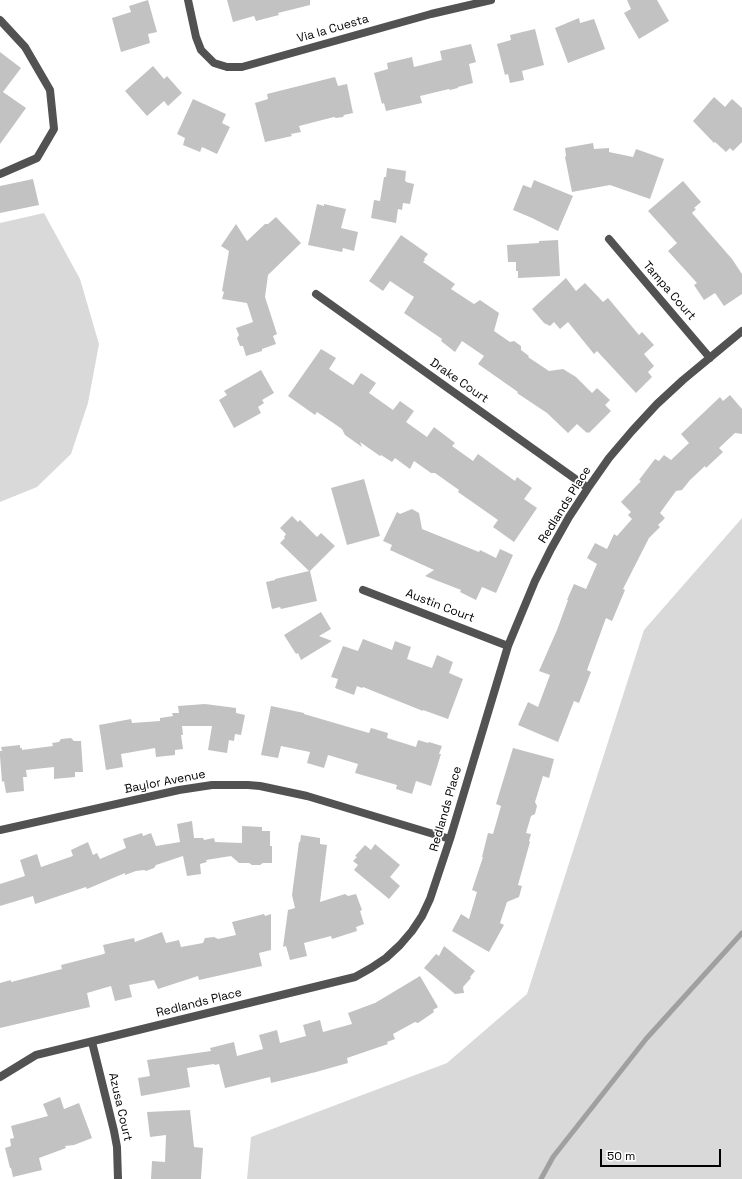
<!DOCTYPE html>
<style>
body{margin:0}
#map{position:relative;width:742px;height:1179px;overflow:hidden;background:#fff;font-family:"Space Grotesk",sans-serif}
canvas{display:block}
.scale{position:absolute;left:600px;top:1149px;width:121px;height:18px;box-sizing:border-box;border:2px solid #000;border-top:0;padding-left:5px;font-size:12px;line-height:14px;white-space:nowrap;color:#000;-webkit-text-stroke:3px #fff;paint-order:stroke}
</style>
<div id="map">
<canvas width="742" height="1179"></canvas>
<div class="scale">50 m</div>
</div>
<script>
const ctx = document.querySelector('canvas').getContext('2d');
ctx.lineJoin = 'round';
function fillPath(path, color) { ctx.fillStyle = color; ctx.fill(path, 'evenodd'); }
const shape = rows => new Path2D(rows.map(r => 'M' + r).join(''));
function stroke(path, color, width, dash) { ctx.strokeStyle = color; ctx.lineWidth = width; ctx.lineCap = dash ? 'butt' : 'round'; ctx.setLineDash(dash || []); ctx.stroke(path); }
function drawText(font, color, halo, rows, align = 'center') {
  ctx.font = font + ' "Space Grotesk",sans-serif'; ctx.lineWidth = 3.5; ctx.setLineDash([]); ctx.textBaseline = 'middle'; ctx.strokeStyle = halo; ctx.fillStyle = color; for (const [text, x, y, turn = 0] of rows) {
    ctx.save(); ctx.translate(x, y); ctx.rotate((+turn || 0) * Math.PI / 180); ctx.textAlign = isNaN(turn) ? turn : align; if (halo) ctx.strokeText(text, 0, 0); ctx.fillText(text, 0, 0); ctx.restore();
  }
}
fillPath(shape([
 [44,213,80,279,99,344,88,403,71,454,37,487,0,502,0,223],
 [742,518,742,1179,247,1179,251,1137,447,1063,527,994,644,630]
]), '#d9d9d9');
stroke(shape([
 [541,1179,553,1157,646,1039,742,933]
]), '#a0a0a0', 5);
fillPath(shape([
 [148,0,157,32,148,34,150,43,121,52,112,18,131,12,129,6],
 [227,0,310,0,310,5,278,13,279,15,256,21,254,16,233,22],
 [627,0,657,0,669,21,639,39,624,13,631,9],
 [579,18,580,23,594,19,605,49,568,63,555,28],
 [535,29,544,65,522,71,524,80,510,83,508,74,505,75,497,44,511,40,510,35],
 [471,44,476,62,469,64,473,83,458,87,458,88,450,90,449,89,420,96,422,103,386,111,384,103,382,104,374,73,388,69,387,63,412,57,414,67,442,60,440,51],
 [0,52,21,68,3,92,26,108,0,144],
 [153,66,164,79,167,76,182,93,168,106,164,101,147,116,125,91],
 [335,77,338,86,347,84,353,113,344,115,343,117,336,118,334,117,299,126,301,132,291,134,292,136,265,142,255,103,268,99,267,94],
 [714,97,725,107,732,99,742,108,742,142,733,151,730,148,726,152,715,142,714,143,693,121],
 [193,99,226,114,222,123,230,127,217,154,202,147,200,152,183,145,185,138,177,134],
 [593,143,594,149,609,148,609,152,633,157,636,149,664,159,650,199,610,185,572,192,565,157,566,156,565,148],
 [387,168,406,171,405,181,406,181,406,182,414,184,410,204,403,203,402,210,398,209,396,223,371,218,374,200,380,201,384,177,386,177],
 [33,179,39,205,0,213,0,186],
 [534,180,573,196,558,231,532,218,513,210,523,185,531,188],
 [683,181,701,202,694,208,696,209,692,213,732,259,742,274,742,294,724,306,715,293,704,300,694,285,697,283,668,251,677,243,648,211],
 [317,204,324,206,324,204,346,209,341,228,358,232,354,251,343,248,342,252,308,245],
 [276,217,301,243,268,275,265,297,277,334,273,336,276,344,262,349,262,351,246,356,243,346,240,346,237,338,239,335,236,328,253,322,247,303,222,299,224,292,222,291,229,251,221,246,236,224,247,241,265,224,268,224],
 [401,235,428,254,424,259,425,260,423,262,455,284,451,289,474,304,480,300,499,313,494,331,510,342,514,341,521,346,521,350,529,356,528,357,549,371,563,369,576,377,592,393,597,388,610,400,605,405,611,411,589,433,588,432,587,433,577,424,568,433,547,413,517,393,518,392,478,364,484,356,462,341,455,352,441,341,442,339,404,313,414,297,390,281,383,291,369,281],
 [558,240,560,276,518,278,518,271,516,271,516,262,508,262,507,245,539,243,539,241],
 [566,278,576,291,585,283,603,302,608,298,639,335,642,332,654,345,644,354,654,366,648,372,652,377,636,393,597,351,594,354,568,322,560,329,554,322,550,326,544,323,532,309],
 [321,349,336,358,329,369,353,385,361,373,376,383,369,393,393,410,400,401,414,411,406,422,427,437,434,427,455,443,452,446,473,461,478,454,515,481,517,477,532,488,524,499,537,508,514,542,493,527,498,520,458,492,459,490,435,473,431,473,414,461,410,469,395,458,392,462,381,455,380,456,360,442,362,447,345,435,342,429,317,412,315,415,288,396],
 [261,370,274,393,262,400,264,403,258,407,261,413,234,428,219,400,227,395,224,391],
 [730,395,742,409,742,434,735,433,719,448,723,452,706,468,705,466,690,480,682,490,676,491,660,513,665,518,658,525,660,527,649,538,623,589,625,590,612,621,606,618,587,670,591,672,579,703,574,701,558,742,518,725,528,702,538,707,550,675,539,671,557,630,568,600,567,600,574,584,586,589,597,564,587,558,595,543,607,549,614,534,617,536,632,519,628,515,631,512,621,502,641,481,639,480,655,459,659,461,664,455,671,460,689,443,681,434,720,397,723,401],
 [364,479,380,536,347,545,331,488],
 [412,509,419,513,422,529,479,552,480,550,496,558,500,549,513,555,496,593,482,587,476,600,460,592,461,590,425,576,434,570,390,550,392,545,383,541,397,512,400,514],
 [292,516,298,522,300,520,317,537,321,533,335,546,310,571,317,601,281,609,280,607,272,609,266,582,275,580,275,579,309,571,280,543,285,538,284,537,286,534,280,528],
 [321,612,331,629,319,636,332,641,301,660,298,653,296,654,284,635],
 [363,639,392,650,395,641,411,647,407,659,432,668,437,655,453,662,449,673,463,679,448,719,423,710,423,711,363,687,362,688,357,686,354,695,335,688,338,679,331,677,343,646,358,651],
 [205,704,236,708,236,713,245,715,241,735,235,734,234,741,229,740,227,753,208,750,212,726,182,726,183,735,181,735,183,749,175,750,175,755,156,757,155,748,121,754,123,767,106,770,99,725,131,719,132,723,160,721,160,718,173,716,172,713,179,713,178,706],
 [271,706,304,713,304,714,369,733,371,728,388,733,387,738,416,747,418,740,428,743,429,742,442,746,439,754,441,754,431,786,416,781,412,794,396,789,397,785,355,773,358,764,328,755,324,768,307,763,310,752,281,746,278,758,261,755],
 [71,738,74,741,81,741,83,772,75,772,75,777,54,779,54,767,26,770,27,777,23,777,24,791,6,793,4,781,2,782,0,756,0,751,2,751,1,747,20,745,20,748,22,748,22,750,53,746,52,743,59,742,61,739],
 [513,748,554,759,549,778,543,776,535,802,537,806,535,814,531,816,526,833,531,834,529,841,530,842,518,885,522,886,519,897,507,902,500,923,504,925,489,952,452,931,461,914,469,919,477,892,472,890,483,857,482,857,488,833,493,834,501,806,496,804],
 [192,821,194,838,203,838,204,840,214,838,215,842,242,843,242,826,262,827,262,831,270,831,270,846,272,846,272,863,263,863,260,865,252,865,249,863,239,863,231,856,206,860,207,862,200,864,201,874,187,876,183,856,156,865,154,868,146,871,144,870,136,871,125,875,125,873,87,889,86,887,35,904,33,896,0,906,0,884,25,876,20,860,37,854,41,867,73,856,71,850,88,842,93,855,97,853,100,859,126,848,123,839,142,833,143,836,151,833,156,846,180,842,177,824],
 [301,835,320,838,320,844,327,845,320,902,345,894,348,896,356,894,362,910,360,911,364,924,356,927,357,931,332,939,331,936,304,943,307,956,290,960,286,946,283,947,288,910,295,908,292,895,299,842,300,842],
 [375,844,400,865,390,877,400,886,389,899,354,870,358,865,353,861,357,857,355,856,365,845,371,850],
 [264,914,265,916,271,914,271,950,259,953,262,966,199,980,198,976,158,989,154,980,129,985,132,997,115,1001,111,986,87,993,90,1007,0,1028,0,983,11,980,11,982,62,969,61,965,104,954,105,953,103,945,134,938,135,942,162,932,166,943,179,940,181,947,203,943,205,938,214,937,218,939,236,935,232,922],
 [444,946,475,971,470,977,471,978,463,987,464,993,455,994,424,968,436,954,439,956],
 [420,976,438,1007,433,1010,434,1012,418,1023,415,1022,393,1034,395,1039,387,1042,388,1044,347,1058,348,1063,316,1072,271,1083,270,1077,225,1088,219,1064,215,1065,214,1064,187,1068,190,1087,141,1096,138,1078,150,1076,147,1060,211,1051,210,1048,234,1042,237,1056,263,1049,259,1035,277,1030,280,1043,306,1036,303,1025,320,1020,323,1032,352,1024,348,1013,375,1003],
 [60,1097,64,1109,79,1103,92,1138,74,1145,65,1146,66,1148,39,1158,42,1170,13,1177,11,1168,10,1168,5,1148,11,1146,10,1139,14,1138,11,1126,48,1116,43,1104],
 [190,1110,194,1147,203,1148,201,1179,151,1179,152,1161,165,1162,166,1135,150,1137,147,1112]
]), '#c2c2c2');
stroke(shape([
 [0,20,25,47,50,90,54,129,37,158,0,174]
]), '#525252', 8);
stroke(shape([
 [188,0,196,37,201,50,214,63,227,67,242,67,431,14,491,0],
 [609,239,710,358],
 [316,294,588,488],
 [363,590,508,646],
 [0,830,179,790,212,785,248,785,260,786,307,796,450,839],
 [92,1042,114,1131,117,1147,118,1179],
 [0,1077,36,1055,355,977,371,968,386,958,400,945,412,931,422,916,430,899,450,839,508,646,535,581,551,549,569,517,588,488,609,458,632,431,657,404,683,380,742,331]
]), '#525252', 8);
drawText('12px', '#000', '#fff', [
 ["Via la Cuesta",333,29,-16],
 ["Tampa Court",669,291,49],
 ["Drake Court",459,381,35],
 ["Redlands Place",565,505,-58],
 ["Austin Court",440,606,21],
 ["Baylor Avenue",165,782,-11],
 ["Redlands Place",446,809,-74],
 ["Redlands Place",199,1003,-14],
 ["Azusa Court",120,1107,77]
]);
</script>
